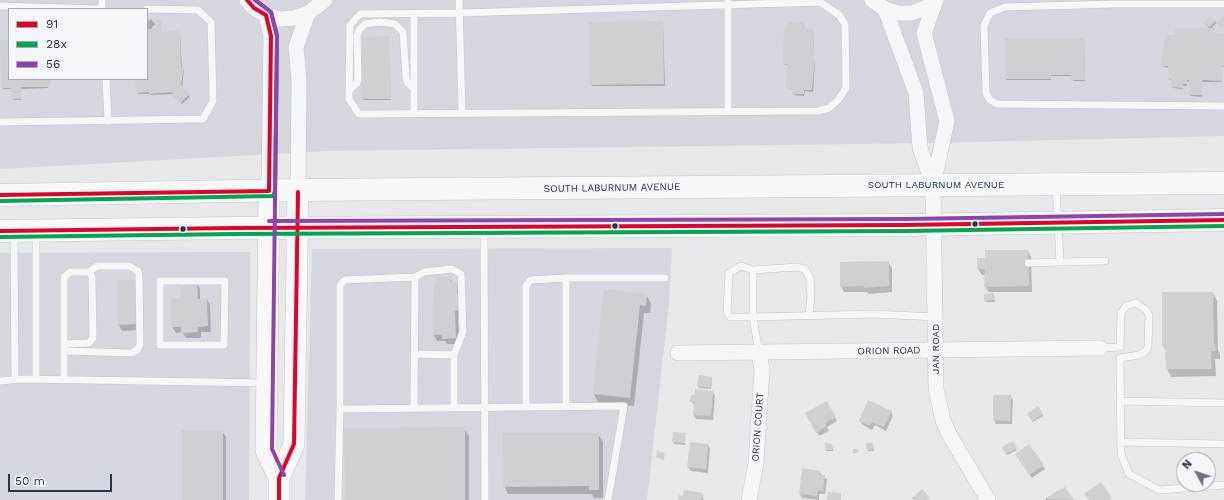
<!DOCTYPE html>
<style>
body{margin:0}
#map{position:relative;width:1224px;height:500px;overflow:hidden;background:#e6e8ea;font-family:"Work Sans",sans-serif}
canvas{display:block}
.legend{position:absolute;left:8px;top:8px;width:140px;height:72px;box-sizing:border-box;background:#f4f6f9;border:1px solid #a4a8b1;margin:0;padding:5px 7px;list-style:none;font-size:12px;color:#2b3445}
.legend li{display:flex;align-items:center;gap:8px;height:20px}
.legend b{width:20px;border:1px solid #a4a8b1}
.north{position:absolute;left:1176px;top:452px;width:40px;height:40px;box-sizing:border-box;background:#f4f6f9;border:1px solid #a4a8b1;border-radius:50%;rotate:310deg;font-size:11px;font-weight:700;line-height:16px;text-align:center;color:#2b3445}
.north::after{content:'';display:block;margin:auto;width:14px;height:18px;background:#6c737f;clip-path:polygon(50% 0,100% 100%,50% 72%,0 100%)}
.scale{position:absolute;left:8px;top:474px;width:104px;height:18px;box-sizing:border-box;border:2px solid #2b3445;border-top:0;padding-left:5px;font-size:12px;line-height:14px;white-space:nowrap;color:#2b3445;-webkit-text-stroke:3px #f4f6f9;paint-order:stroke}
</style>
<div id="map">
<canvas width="1224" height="500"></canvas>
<ul class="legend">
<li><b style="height:5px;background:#e4002b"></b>91</li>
<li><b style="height:5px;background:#00a651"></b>28x</li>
<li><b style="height:5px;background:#8e44ad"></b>56</li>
</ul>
<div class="north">N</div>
<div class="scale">50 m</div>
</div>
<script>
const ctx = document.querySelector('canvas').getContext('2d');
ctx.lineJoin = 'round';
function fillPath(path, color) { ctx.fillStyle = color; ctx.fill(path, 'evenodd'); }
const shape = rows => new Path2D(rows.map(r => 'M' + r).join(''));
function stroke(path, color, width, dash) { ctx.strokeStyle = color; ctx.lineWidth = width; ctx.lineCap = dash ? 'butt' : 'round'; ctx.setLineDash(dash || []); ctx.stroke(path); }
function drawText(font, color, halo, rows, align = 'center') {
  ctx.font = font + ' "Work Sans",sans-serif'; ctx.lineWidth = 3; ctx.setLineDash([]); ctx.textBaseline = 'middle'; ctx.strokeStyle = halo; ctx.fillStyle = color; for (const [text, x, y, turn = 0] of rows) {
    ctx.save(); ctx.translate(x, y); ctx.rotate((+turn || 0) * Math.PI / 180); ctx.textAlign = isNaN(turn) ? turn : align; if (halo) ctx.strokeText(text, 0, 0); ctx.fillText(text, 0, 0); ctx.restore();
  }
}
fillPath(shape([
 [0,0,1224,0,1224,136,932,143,325,151,0,169],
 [9,9,147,9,147,79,9,79],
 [672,248,669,303,647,500,305,500,312,249],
 [250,252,249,500,0,500,0,253]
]), '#d4d7dd');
fillPath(shape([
 [151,19,155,24,150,30,147,27,147,22],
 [161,20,162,33,179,32,180,34,182,69,184,70,182,87,190,97,182,104,173,94,151,95,150,94,138,94,138,92,136,79,147,79,147,31,157,30],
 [1215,21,1216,23,1211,29,1213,29,1214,34,1224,35,1224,67,1222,67,1222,82,1202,82,1202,97,1191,96,1190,82,1187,81,1187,86,1183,86,1183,89,1173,88,1172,81,1169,79,1169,68,1162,66,1166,36,1176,36,1210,29,1204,23],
 [663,22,665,86,592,86,591,85],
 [803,23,804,29,813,30,814,31,813,61,815,63,813,92,805,91,804,96,794,95,793,90,787,88,787,65,784,64],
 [388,37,391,100,363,100,362,98],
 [1084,39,1085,81,1073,81,1072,76,1051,76,1051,80,1007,80,1006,79],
 [9,41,9,79,50,79,48,88,21,89,21,100,13,100,12,89,3,89],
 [1028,251,1031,257,1032,292,989,292,985,286,986,275,982,275,978,269,986,259],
 [888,262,892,268,892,292,868,294,867,292,844,292,841,286],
 [450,278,453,283,456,283,460,289,463,316,458,317,459,344,447,344,445,341,437,341,434,335],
 [135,281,138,287,140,330,122,331,119,325],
 [197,283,200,289,200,300,207,299,210,305,211,332,201,332,201,338,186,338,182,332,176,333,172,326,182,299],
 [605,290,646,295,651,303,650,313,644,313,634,406,598,402,594,394],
 [1213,293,1217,301,1218,350,1220,354,1220,359,1215,359,1216,376,1171,377,1167,369,1166,351,1163,345],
 [993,294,995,302,986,302,985,301],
 [712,378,711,389,699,388,698,386],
 [713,392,715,396,713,420,696,419,694,415,695,405,691,401],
 [1010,396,1013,400,1012,424,996,424,994,420],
 [827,402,837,421,827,427,829,431,819,436,807,414],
 [1037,408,1043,416,1033,422,1028,414],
 [891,412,893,416,886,431,875,425,872,430,863,425,860,421],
 [464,428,469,436,469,500,346,500],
 [222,431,226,437,226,500,183,500],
 [598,434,603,442,603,498,594,498,592,494,508,494,504,486],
 [685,434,685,445,674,444,673,442],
 [1012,442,1017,450,1007,455,1003,447],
 [832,444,833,451,827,451,826,449],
 [867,444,873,444,874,451,868,451],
 [708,445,710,449,708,473,691,471,688,467],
 [664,454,664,460,657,457],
 [1018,458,1043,466,1045,469,1032,478],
 [819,472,827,480,825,494,819,494,819,500,802,498,800,494],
 [1065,488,1073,500,1046,500,1046,499],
 [702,494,704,500,679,500,684,497]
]), '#0003');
fillPath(shape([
 [1224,15,1224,26,1220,27,1216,23],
 [1210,16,1216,21,1210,27,1207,26,1203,23],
 [156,19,162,19,162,32,180,31,181,68,184,68,181,85,190,94,180,103,172,95,173,92,149,94,149,92,137,93,135,79,147,79,147,30,156,29],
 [663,21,664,84,590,85,589,22],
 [787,22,803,22,803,28,814,29,813,60,815,60,812,90,804,90,804,94,792,94,792,89,786,89,787,64,783,64,784,28,787,28],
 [1175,28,1214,28,1214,33,1224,34,1224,66,1222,66,1222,81,1202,80,1202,95,1189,95,1189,80,1187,80,1187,84,1183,84,1183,88,1171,87,1171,79,1168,79,1168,66,1161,66,1165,35,1175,35],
 [389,36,391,99,361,99,362,37],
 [1005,38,1084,38,1085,80,1071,80,1071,75,1051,75,1051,79,1005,79],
 [0,40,9,40,9,79,50,79,48,87,21,87,21,99,11,99,11,88,1,88],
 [985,250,1028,250,1029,286,984,287,985,269,977,269,977,258,985,258],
 [889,261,889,286,864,288,864,286,840,287,840,262],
 [436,277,451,277,451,282,457,282,457,294,459,294,460,310,455,311,456,338,442,339,442,335,433,335,433,302,434,302,434,283,436,283],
 [117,280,135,280,137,324,118,325],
 [180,282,197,282,198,299,207,298,208,326,198,327,198,332,181,333,181,327,171,327,171,298,181,298],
 [604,289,647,294,646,306,640,305,630,398,593,394],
 [1162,292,1213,292,1214,345,1215,345,1216,351,1211,351,1212,369,1166,369,1165,346,1162,346],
 [994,293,994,300,984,301,984,294],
 [699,375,712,377,710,388,697,386],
 [695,389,713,391,711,416,693,415,694,402,690,402,691,395,695,395],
 [993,395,1011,395,1010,421,993,420],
 [868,400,892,411,884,427,872,422,870,426,859,421],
 [827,401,836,417,825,423,827,426,816,433,805,413],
 [1038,406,1043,414,1032,421,1027,414],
 [465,427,465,500,345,500,344,428],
 [182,430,223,430,223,500,182,500],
 [673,432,686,433,685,443,672,442],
 [502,433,599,433,599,490,589,490,589,486,503,487],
 [1013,441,1017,448,1006,454,1002,447],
 [690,442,708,444,706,469,687,467],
 [825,443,832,444,832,450,825,450],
 [866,443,873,443,873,450,866,449],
 [1029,444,1044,465,1029,475,1015,454],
 [853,449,858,449,858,453,853,453],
 [657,451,665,453,664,459,656,457],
 [802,468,820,471,819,475,825,475,823,491,818,490,817,496,799,494],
 [1101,482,1112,498,1109,500,1089,500,1084,494],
 [1065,487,1074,500,1045,499,1060,489,1061,490],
 [922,489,930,498,927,500,914,500,912,498],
 [684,490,703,493,701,500,678,500,679,495,683,496],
 [828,492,841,493,841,500,827,500]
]), '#ced0d3');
const lane = shape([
 [459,0,462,113],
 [820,2,839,15,845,24,846,88,839,99,829,108,818,111,359,114,349,99,350,25,360,14,460,13,820,2],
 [1224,4,1115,4,1005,7,990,13,984,26,986,93,990,100,997,104,1224,106],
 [0,6,98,9],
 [102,9,102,0],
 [414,14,414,113],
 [106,79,108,121],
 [349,90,357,83,358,78,357,36,359,30,365,24,380,22,395,24,403,32,406,76,407,82,414,89],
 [728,111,728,1],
 [0,122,203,119,213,101,211,22,198,10,147,9],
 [484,229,485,500],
 [14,233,15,380],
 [36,233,36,379],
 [1060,262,1105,261],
 [1028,263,1060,262,1056,186],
 [753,270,741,266,729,273,727,312,730,317,753,317,753,270,797,267,805,269,810,278,811,297,809,315],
 [566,278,665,278],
 [160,281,225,281,224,345,160,345,160,281],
 [1100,348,1120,347,1121,313,1126,306,1136,303,1146,310,1149,315,1148,347,1145,352,1139,355,1120,358,1121,454,1129,474,1159,490,1224,485],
 [65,351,132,353,138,349,140,344,139,275,138,271,129,266,97,266,89,272],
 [759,353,753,317,874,314,936,317],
 [414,354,454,355],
 [64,380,64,277,70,272,89,272,92,277,93,338,89,343,65,344],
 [0,381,23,379,266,383],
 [1120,401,1224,403],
 [526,406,526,286,530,280,566,278,566,406],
 [414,407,415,277],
 [340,409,340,285,345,280,415,277,424,272,452,269,461,274,463,332,454,355,454,407],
 [1121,442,1224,444],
 [338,500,340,409,624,406,608,500]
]);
const street = shape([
 [247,0,254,8,266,15,280,19,294,18,308,13,325,0],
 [872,0,885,9,898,13,912,13,925,8,936,0],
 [936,0,924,33,947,121,933,185,936,389,943,420,949,434,988,500],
 [885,9,916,93,920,148,933,185],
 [266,15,271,36,269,191],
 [298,190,299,80,296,47,308,13],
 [678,353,1100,348],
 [749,500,756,463,762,369,759,354]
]);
const secondary = shape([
 [269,191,266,450,279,478,279,500],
 [279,478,294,444,298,190]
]);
const primary = shape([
 [0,195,298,190,1224,183],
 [0,231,236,228,905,225,1224,220]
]);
stroke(lane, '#c4c6c8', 8);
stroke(street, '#c4c6c8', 16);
stroke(secondary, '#c4c6c8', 22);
stroke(primary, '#c2c5c8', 23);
stroke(lane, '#f5f6f7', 7);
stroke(street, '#f5f6f7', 15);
stroke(secondary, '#f8f8f8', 21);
stroke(primary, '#f8f8f8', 22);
stroke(shape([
 [0,195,269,191,271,36,266,15,254,8,247,0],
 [0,231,236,228,905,225,1224,220],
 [279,500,279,478,294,444,298,192]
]), '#e4002b', 4);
stroke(shape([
 [0,201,273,196,275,191,277,36,271,12,255,0],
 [0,237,236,234,905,231,1224,226]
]), '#00a651', 4);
stroke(shape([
 [255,0,271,12,277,36,272,449,284,475],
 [269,221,905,219,1224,214]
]), '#8e44ad', 4);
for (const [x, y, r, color] of [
 [975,224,3.5,"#2b3445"],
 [615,226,3.5,"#2b3445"],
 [183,229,3.5,"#2b3445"]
]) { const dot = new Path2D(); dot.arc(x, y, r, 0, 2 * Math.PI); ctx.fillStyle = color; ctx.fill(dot); stroke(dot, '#f4f6f9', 1.5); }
drawText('10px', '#2b3445', '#f4f6f9', [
 ["SOUTH LABURNUM AVENUE",936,185],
 ["SOUTH LABURNUM AVENUE",612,188,-1],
 ["JAN ROAD",936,349,-90],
 ["ORION ROAD",889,351,-1],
 ["ORION COURT",758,427,-86]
]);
</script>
